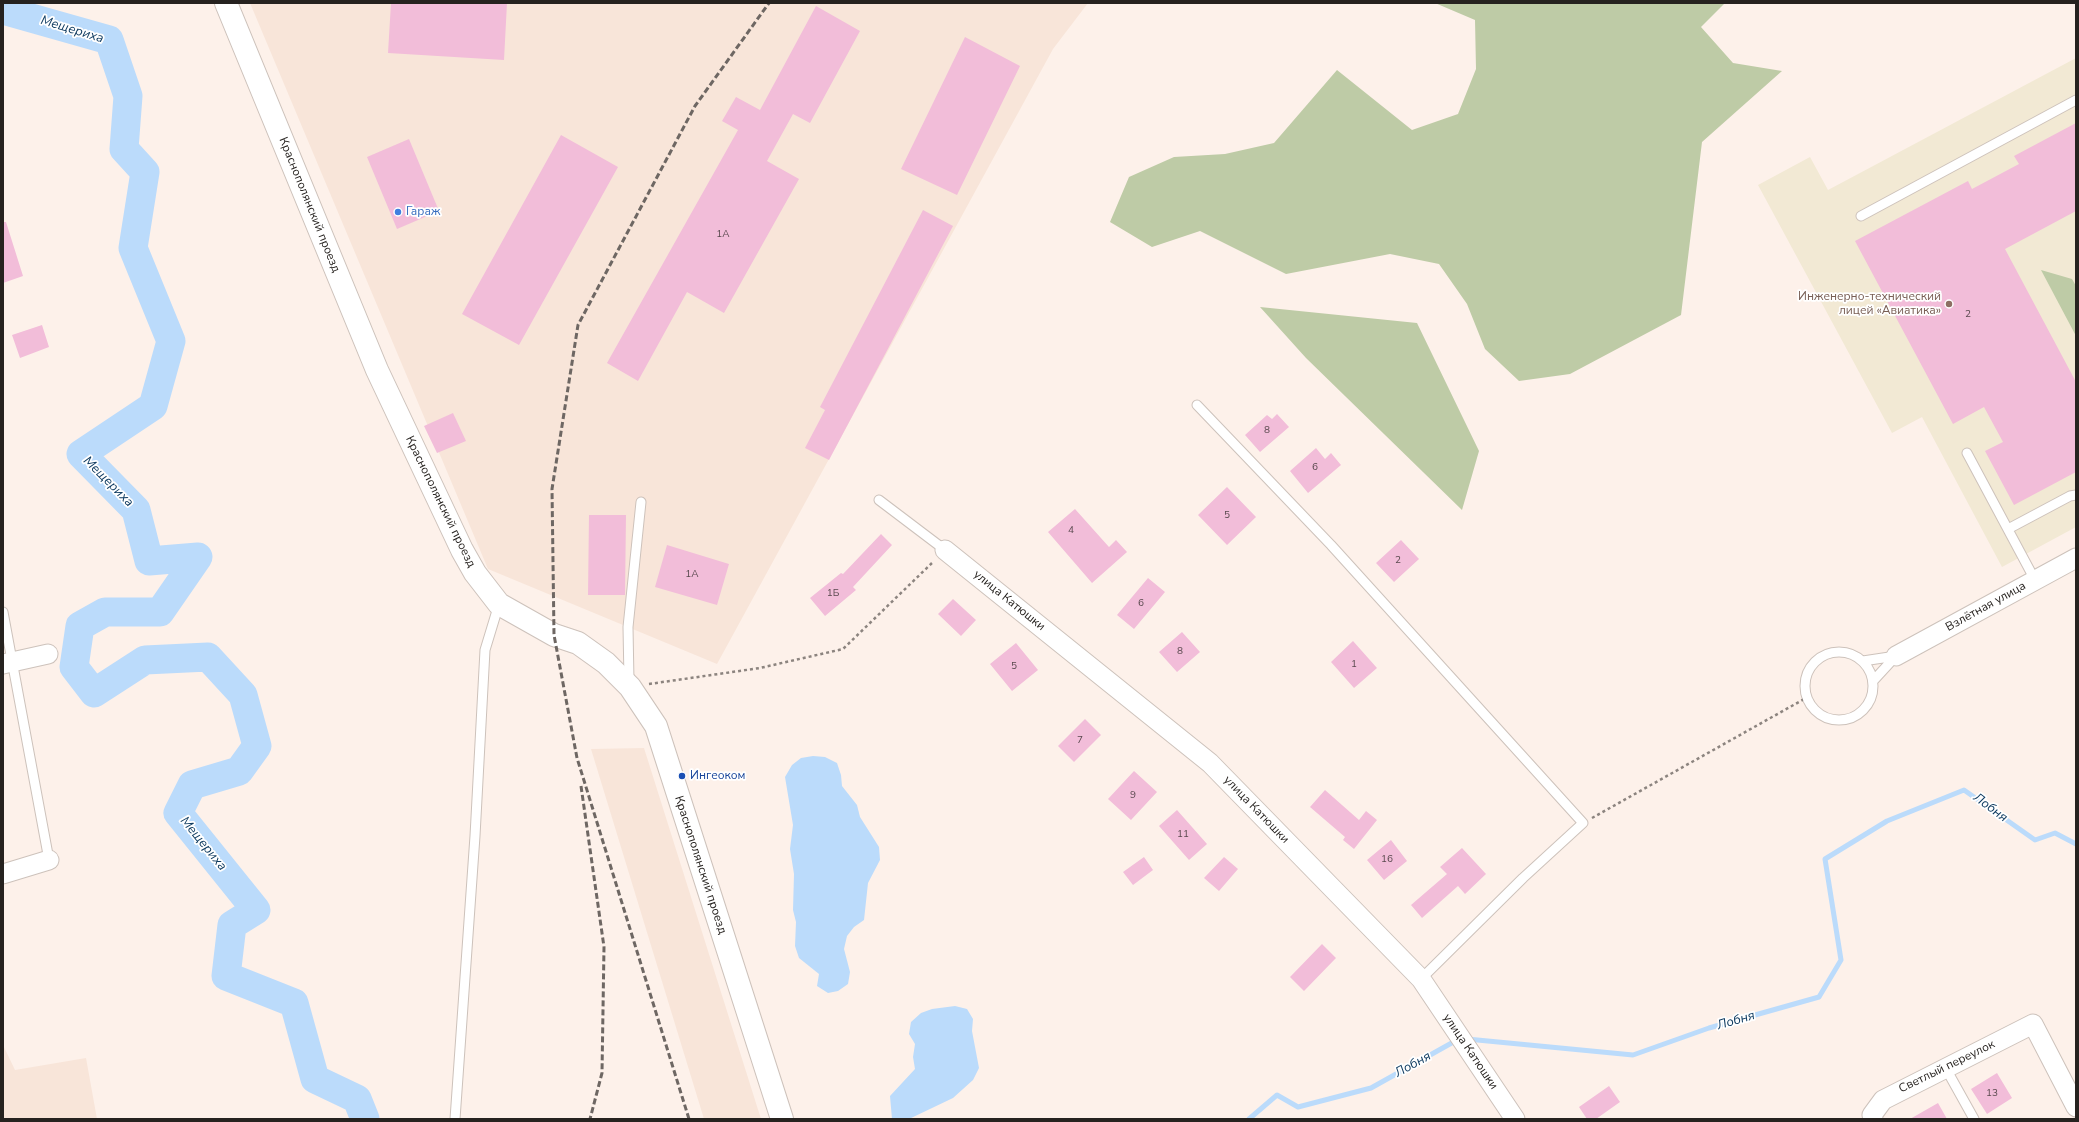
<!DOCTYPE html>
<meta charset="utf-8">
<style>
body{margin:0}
#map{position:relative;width:2079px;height:1122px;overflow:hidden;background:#fdf1ea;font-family:"Nunito Sans",sans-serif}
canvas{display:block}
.frame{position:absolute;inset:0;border:4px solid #26221f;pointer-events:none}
</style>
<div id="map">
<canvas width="2079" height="1122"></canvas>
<div class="frame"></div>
</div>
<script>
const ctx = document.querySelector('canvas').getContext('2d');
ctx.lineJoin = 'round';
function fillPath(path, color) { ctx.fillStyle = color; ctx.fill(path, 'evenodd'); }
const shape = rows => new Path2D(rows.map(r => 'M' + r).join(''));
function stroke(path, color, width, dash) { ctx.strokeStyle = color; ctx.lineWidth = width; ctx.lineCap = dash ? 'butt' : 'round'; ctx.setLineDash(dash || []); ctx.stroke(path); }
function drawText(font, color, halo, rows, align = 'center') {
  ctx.font = font + ' "Nunito Sans",sans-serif'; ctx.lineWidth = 3.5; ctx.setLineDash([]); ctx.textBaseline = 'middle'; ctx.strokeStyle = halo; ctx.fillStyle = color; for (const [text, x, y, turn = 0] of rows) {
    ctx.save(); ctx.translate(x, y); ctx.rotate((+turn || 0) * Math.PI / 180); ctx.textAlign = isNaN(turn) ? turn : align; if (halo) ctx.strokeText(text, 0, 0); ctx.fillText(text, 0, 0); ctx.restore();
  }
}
fillPath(shape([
 [250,3,1088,3,1053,49,717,664,488,569],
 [644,748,761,1119,704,1119,591,749],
 [3,1045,15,1070,86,1058,97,1119,3,1119]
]), '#f8e5d9');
fillPath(shape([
 [2076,58,2076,527,2002,567,1922,417,1892,433,1758,185,1810,157,1828,190]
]), '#f2e9d4');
fillPath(shape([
 [1435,3,1725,3,1701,27,1733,63,1782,71,1702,142,1681,315,1570,374,1519,381,1485,349,1467,304,1439,264,1390,254,1286,274,1200,231,1152,247,1110,222,1129,177,1174,157,1225,154,1274,143,1337,70,1412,130,1458,114,1476,69,1475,20],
 [2041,270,2072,279,2076,286,2076,336],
 [1260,307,1417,323,1479,451,1462,510,1306,358]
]), '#becba6');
fillPath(shape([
 [813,756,825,757,837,763,841,775,842,786,857,805,860,817,879,847,880,860,868,883,864,920,854,927,847,936,844,949,850,972,848,984,838,991,828,993,817,986,819,974,799,958,795,946,796,922,793,910,794,874,790,849,793,825,785,777,792,765,801,758],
 [955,1006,967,1009,973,1019,972,1031,979,1068,973,1080,953,1098,909,1119,892,1119,890,1096,915,1069,913,1057,915,1044,909,1034,911,1022,921,1013,932,1009]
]), '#bbdbfb');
stroke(shape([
 [1467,1039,1633,1055,1709,1028,1819,997,1841,960,1825,859,1887,821,1964,790,2035,840,2055,833,2076,844],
 [1249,1119,1277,1095,1298,1107,1371,1088,1457,1040]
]), '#bbdbfb', 5);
stroke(shape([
 [3,10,109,40,128,96,124,149,145,172,133,248,171,341,153,406,81,454,136,510,149,561,198,557,160,612,105,612,80,626,74,667,94,693,145,660,208,657,243,695,257,746,239,771,192,785,178,813,256,910,232,925,226,976,294,1003,315,1079,357,1099,365,1119]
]), '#bbdbfb', 29);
fillPath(shape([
 [391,3,507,3,504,60,388,53],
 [816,6,860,31,810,123,793,114,767,161,799,179,724,313,687,292,638,381,607,363,738,130,722,121,736,97,760,110],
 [965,37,1020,66,957,195,901,169],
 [2076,123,2076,211,2005,249,2076,382,2076,472,2014,505,1985,451,2003,442,1984,407,1953,424,1855,241,1968,181,1972,189,2019,164,2014,156],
 [561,135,618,167,519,345,462,314],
 [409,139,439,211,397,229,367,157],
 [923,210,953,226,829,460,805,448,825,410,820,407],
 [3,222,6,222,23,276,3,283],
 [42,325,49,347,20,358,12,335],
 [453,413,466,441,437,453,424,426],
 [1277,414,1289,427,1260,452,1245,435,1267,415,1272,419],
 [1316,448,1325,459,1331,453,1341,465,1308,493,1290,471],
 [1227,487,1256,517,1227,545,1198,515],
 [1075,509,1109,547,1116,540,1127,552,1092,583,1048,532],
 [589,515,626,515,625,595,588,595],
 [881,534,892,545,853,587,856,590,825,616,810,598,841,573,843,574],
 [1401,540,1419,559,1394,582,1376,563],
 [667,545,729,564,717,605,655,587],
 [1148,578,1165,592,1134,629,1117,615],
 [953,599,976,620,961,636,938,614],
 [1182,632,1200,652,1177,672,1159,652],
 [1353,641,1377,668,1354,688,1331,662],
 [1016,643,1038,670,1012,691,990,664],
 [1085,719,1101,735,1074,762,1058,746],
 [1134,771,1157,792,1131,820,1108,799],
 [1325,790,1359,820,1366,811,1377,820,1354,849,1343,840,1345,837,1310,807],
 [1177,810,1207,844,1189,860,1159,826],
 [1391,840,1407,861,1384,880,1367,860],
 [1462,848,1486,874,1465,894,1458,886,1422,918,1411,905,1447,874,1440,867],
 [1144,857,1153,870,1133,885,1123,872],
 [1224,857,1238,869,1219,891,1204,878],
 [1322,944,1336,958,1304,991,1290,977],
 [1997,1073,2012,1098,1987,1114,1971,1089],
 [1609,1086,1620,1102,1596,1119,1587,1119,1579,1107],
 [1938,1103,1947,1119,1910,1119]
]), '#f2bdd9');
const service = shape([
 [1861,216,2076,100],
 [1197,405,1331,545,1583,823,1523,878,1421,979],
 [1967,453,2035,580],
 [879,500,945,550],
 [2008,529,2070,496,2076,495],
 [3,612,49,860],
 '1805 686a34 34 0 1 1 68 0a34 34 0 1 1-68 0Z',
 [1863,661,1896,656],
 [629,681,628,627,641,502],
 [1873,681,1896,656],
 [1945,1067,1974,1119],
 [455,1119,475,836,485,650,499,604]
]);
const minor = shape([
 [945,550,1210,763,1421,979,1515,1119],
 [1896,656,2076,558],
 [3,664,48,654],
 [3,874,49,860],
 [1873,1119,1872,1115,1883,1100,2033,1024,2076,1107]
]);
const secondary = shape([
 [226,3,377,370,462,550,475,573,499,604,554,635,578,643,606,663,630,687,656,726,782,1119]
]);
stroke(service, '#cdc2bb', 11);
stroke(minor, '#cdc2bb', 21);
stroke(secondary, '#cdc2bb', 24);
stroke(shape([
 [649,684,760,668,843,649,933,562],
 [1592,818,1806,698]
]), '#8c847f', 2.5, [3, 3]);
stroke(service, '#fff', 9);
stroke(minor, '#fff', 19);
stroke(secondary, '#fff', 22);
stroke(shape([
 [581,786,604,947,602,1073,590,1119],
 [689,1119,577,758,554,635,552,489,578,325,695,106,769,3]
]), '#6e6763', 3, [6, 3]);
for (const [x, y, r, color] of [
 [398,212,4,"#3f7fe0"],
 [1949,304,4,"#8d6e63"],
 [682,776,4,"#1a4fb4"]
]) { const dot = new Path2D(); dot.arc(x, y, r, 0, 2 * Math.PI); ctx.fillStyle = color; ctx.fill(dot); stroke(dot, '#fff', 1.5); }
drawText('10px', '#59494e', null, [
 ["1А",723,235],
 ["2",1968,315],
 ["8",1267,431],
 ["6",1315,468],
 ["5",1227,516],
 ["4",1071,531],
 ["2",1398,561],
 ["1А",692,575],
 ["1Б",833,594],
 ["6",1141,604],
 ["8",1180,652],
 ["1",1354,665],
 ["5",1014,667],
 ["7",1080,741],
 ["9",1133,796],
 ["11",1183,835],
 ["16",1387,860],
 ["13",1992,1094]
]);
drawText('12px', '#26221f', '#fff', [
 ["Краснополянский проезд",309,205,68],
 ["Краснополянский проезд",440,502,64],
 ["улица Катюшки",1009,601,39],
 ["Взлётная улица",1986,607,-29],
 ["улица Катюшки",1256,810,46],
 ["Краснополянский проезд",700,865,72],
 ["улица Катюшки",1470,1052,56],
 ["Светлый переулок",1947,1067,-26]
]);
drawText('12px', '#366cbe', '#fff', [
 ["Гараж",406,212]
], 'left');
drawText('12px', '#785e54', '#fff', [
 ["Инженерно-технический",1941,297],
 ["лицей «Авиатика»",1941,311]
], 'right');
drawText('12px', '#164399', '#fff', [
 ["Ингеоком",690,776]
], 'left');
drawText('italic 13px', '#0f3b60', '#fff', [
 ["Мещериха",72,30,17],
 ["Мещериха",108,482,45],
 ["Лобня",1990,808,36],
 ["Мещериха",203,844,51],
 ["Лобня",1736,1021,-16],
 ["Лобня",1413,1065,-29]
]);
</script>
